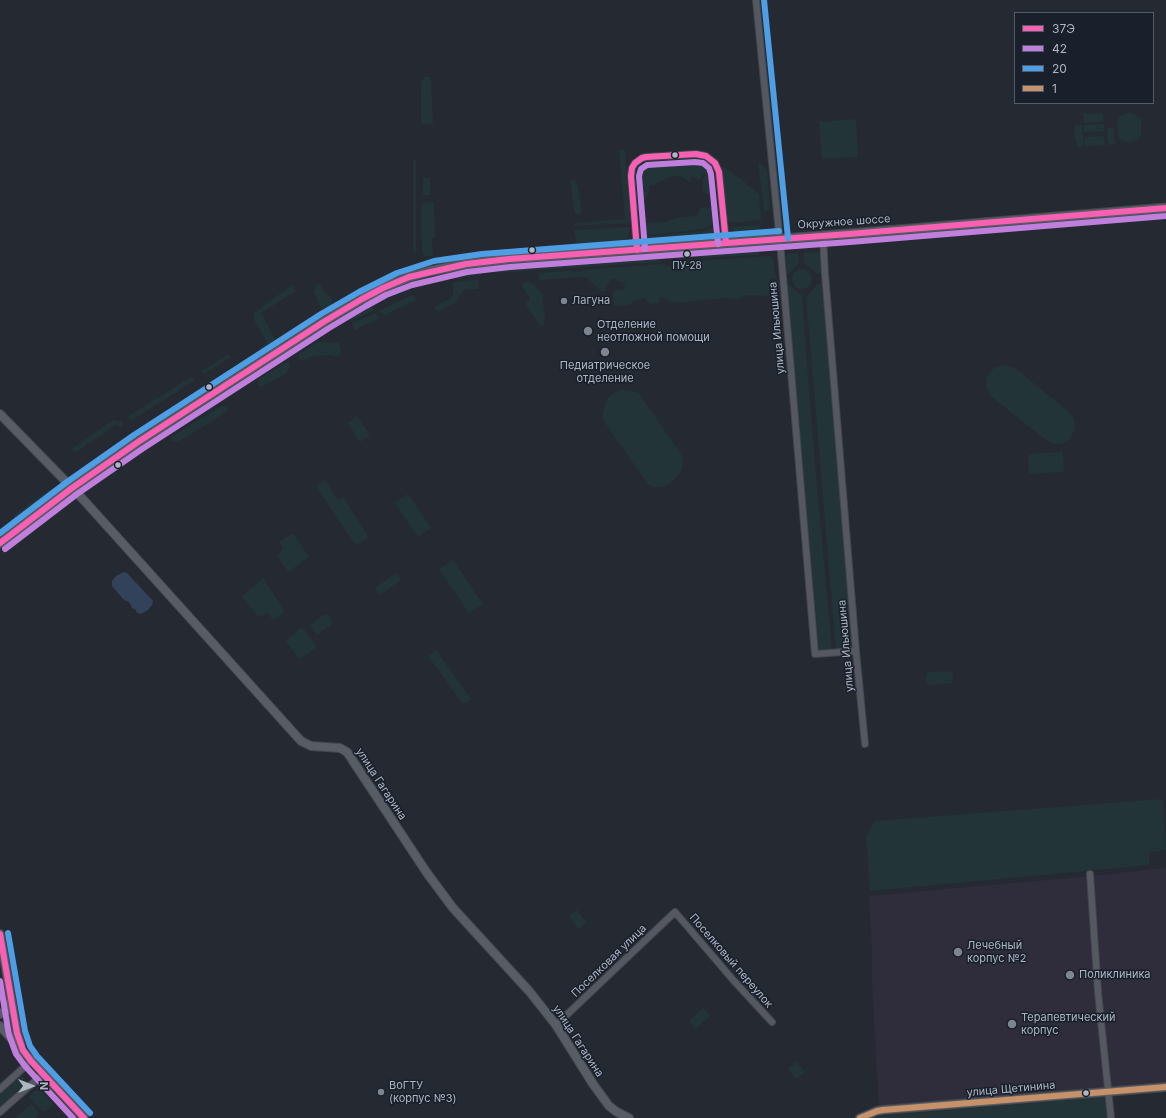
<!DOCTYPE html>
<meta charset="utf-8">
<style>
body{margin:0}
#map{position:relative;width:1166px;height:1118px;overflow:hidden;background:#252a32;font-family:Inter,sans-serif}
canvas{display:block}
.legend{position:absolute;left:1014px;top:12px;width:140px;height:92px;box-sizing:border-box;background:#19202c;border:1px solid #555c69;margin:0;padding:5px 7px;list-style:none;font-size:12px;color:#aeb6c4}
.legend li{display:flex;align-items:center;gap:8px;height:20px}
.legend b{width:20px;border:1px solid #555c69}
.north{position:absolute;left:12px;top:1066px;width:40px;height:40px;-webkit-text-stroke:3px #19202c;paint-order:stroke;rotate:90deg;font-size:11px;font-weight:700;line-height:16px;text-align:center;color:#aeb6c4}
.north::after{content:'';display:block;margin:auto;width:14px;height:18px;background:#aeb6c4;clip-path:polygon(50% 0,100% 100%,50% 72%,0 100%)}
</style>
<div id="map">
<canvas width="1166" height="1118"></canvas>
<ul class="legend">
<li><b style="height:5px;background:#f860b3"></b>37Э</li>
<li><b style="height:5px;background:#c07fdc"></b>42</li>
<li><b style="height:5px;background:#4d9ee5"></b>20</li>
<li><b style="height:5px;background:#c7916a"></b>1</li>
</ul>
<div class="north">N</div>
</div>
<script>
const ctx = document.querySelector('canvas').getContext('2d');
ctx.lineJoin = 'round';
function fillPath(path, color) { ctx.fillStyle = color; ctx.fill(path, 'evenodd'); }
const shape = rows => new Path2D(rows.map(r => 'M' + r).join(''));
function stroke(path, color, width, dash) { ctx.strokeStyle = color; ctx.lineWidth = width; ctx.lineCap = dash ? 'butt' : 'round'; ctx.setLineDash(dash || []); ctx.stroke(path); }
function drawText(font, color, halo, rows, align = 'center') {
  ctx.font = font + ' Inter,sans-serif'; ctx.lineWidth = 3; ctx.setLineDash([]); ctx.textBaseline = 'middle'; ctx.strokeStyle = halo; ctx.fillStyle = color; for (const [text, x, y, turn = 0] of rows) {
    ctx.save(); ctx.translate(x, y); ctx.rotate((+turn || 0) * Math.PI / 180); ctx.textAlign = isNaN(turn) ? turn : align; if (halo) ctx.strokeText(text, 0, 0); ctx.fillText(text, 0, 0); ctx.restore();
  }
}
fillPath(shape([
 [1166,868,1166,1084,879,1107,872,984,872,948,869,896,1092,876]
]), '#2f2d3b');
fillPath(shape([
 [425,77,431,77,433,124,421,124,421,85,422,80],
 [1103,113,1103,122,1084,123,1083,114],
 [1128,113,1134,114,1141,119,1141,135,1137,140,1130,142,1123,141,1118,137,1117,119,1121,115],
 [856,119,858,157,822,159,819,122],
 [1104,124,1104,131,1084,132,1084,125],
 [1082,125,1084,146,1078,147,1075,139,1074,126],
 [1114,127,1115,144,1108,145,1107,128],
 [1104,136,1105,145,1085,146,1085,137],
 [619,150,625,150,630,223,574,226,573,224,575,223,625,219],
 [697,158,707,161,712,168,714,178,716,201,702,190,703,187,702,186,704,183,702,181,705,176,703,174,699,180,692,176,690,179,691,180,690,182,680,176,669,177,654,185,651,185,648,188,650,190,637,215,635,175,636,171,641,165,644,163,657,160],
 [413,159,416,160,416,253,413,252],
 [758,161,767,170,770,210,764,211],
 [722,166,741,179,759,195,761,220,728,223],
 [423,178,430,178,430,195,423,195],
 [572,179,576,181,577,184,582,211,580,215,575,214,570,181],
 [434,202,435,237,432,239,433,256,426,256,422,253,421,204],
 [703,207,713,208,717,210,718,221,717,224,702,229,650,235,639,229,639,225,643,223,666,222,676,218,697,216,700,209],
 [762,225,758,231,748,235,737,233,730,227],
 [717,226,712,234,700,238,653,242,646,239,641,233,652,236,704,231],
 [630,227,629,234,626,239,618,244,580,246,577,245,574,230],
 [510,249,512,251,512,252,470,256,453,259,451,258,456,255,471,253],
 [759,249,761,250,760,252,758,255,693,258,696,255],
 [821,252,822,273,818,274,804,263,804,253],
 [798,253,799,263,789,273,787,273,786,254],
 [770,256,773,258,776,278,771,279,769,281,770,284,777,285,778,294,777,296,748,295,738,299,724,298,674,303,661,297,658,303,652,304,649,303,645,298,633,301,629,305,615,306,612,296,613,292,616,290,624,289,625,284,620,281,617,281,616,279,613,278,610,280,604,292,601,291,586,277,579,277,541,280,538,279,539,274,548,272,571,271,579,272,583,270,664,264,669,267,681,265,686,262],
 [620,258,659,259,661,260,660,262,494,273,497,267],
 '792 279a10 10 0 1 1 20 0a10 10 0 1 1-20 0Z',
 [475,270,479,271,483,274,441,280,440,276],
 [476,279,479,282,479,287,477,289,466,289,462,292,457,300,454,303,440,311,436,310,435,307,438,305,449,299,453,296,453,283],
 [527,281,534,285,542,294,545,320,543,326,541,326,526,306,526,301,529,301,530,299,522,286,522,284],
 [822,283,853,648,836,650,806,297,818,284],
 [317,284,322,285,323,291,332,297,332,303,331,305,325,308,320,307,319,305,316,295,314,294,314,291],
 [788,284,802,296,802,299,815,465,832,650,819,651,787,285],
 [292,285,296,291,261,313,276,341,258,350,267,343,254,320,254,313],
 [412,295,414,296,416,300,385,315,380,312,380,310],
 [369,305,374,310,351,321,350,320,350,316,351,313,363,307],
 [376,313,379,318,355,330,353,327,352,323],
 [326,342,331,343,338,342,341,348,340,354,337,357,332,355,312,356,307,359,301,360,299,359,299,354,316,343],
 [227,355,229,355,230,358,204,374,202,371],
 [289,361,290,366,286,374,262,386,258,386,257,381,260,378],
 [1002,365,1009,366,1016,369,1068,411,1073,417,1075,424,1074,431,1071,437,1066,442,1059,444,1052,443,1046,440,993,398,988,392,986,385,987,378,990,372,995,367],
 [191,377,194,378,194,381,132,420,129,418,130,415],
 [620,390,634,391,639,394,681,454,683,461,682,469,678,476,666,486,660,487,653,487,647,483,603,420,603,412,607,399,613,394],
 [221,406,227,406,228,409,226,412,185,438,178,441,172,441,171,437],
 [357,416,370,435,360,442,348,423],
 [113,420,122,422,123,425,121,427,116,425,76,452,73,452,73,448],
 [1063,452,1064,472,1029,474,1028,454],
 [109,472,110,474,91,486,88,482,102,474],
 [325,480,338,500,343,497,367,534,367,538,358,544,354,543,316,486],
 [53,488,54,490,13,522,10,520,28,504],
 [408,494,431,528,418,537,395,503],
 [66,502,67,505,17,543,18,539],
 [293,533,309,557,288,572,277,556,282,552,281,550,283,548,279,542],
 [453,560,483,604,469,613,439,569],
 [396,573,401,580,380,595,375,588],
 [263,578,285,612,273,620,267,612,262,616,260,614,258,616,242,597],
 [326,613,333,623,317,635,310,625],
 [302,627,317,647,300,659,286,643,286,641],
 [436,650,471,699,463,704,428,656],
 [950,671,953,674,953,680,952,683,929,685,926,683,926,676,928,672],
 [1163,799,1166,850,1149,852,1149,865,870,891,866,837,875,821],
 [577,910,587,923,578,929,569,916],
 [703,1008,710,1016,696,1029,689,1021],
 [796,1062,805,1072,796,1079,788,1068],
 [18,1076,23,1077,25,1081,25,1084,0,1107,0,1091],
 [39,1088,54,1105,43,1113,29,1096],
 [1107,1097,1109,1118,875,1118,881,1116],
 [31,1104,39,1114,35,1118,15,1118]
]), '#223437');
fillPath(shape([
 [124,572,127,573,153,601,152,605,148,610,141,614,137,613,135,609,132,608,130,603,123,599,112,586,112,581,116,576]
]), '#32425a');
const street = shape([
 [756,0,781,253,815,654,856,651],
 [823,236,825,274,856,651,865,744],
 [637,250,631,176,632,168,635,163,642,158,646,157,696,154,706,156,715,163,719,172,726,243],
 [1090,874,1098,992,1111,1118],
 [556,1025,675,912,734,981,772,1022],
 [0,1089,31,1061],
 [0,1112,43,1074]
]);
const secondary = shape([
 [0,414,80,496,301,741,311,746,340,748,347,752,427,873,453,908,529,991,556,1025,593,1084,609,1106,617,1112,629,1118],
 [0,934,17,1033,21,1046],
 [0,1014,7,1010,11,1000],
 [0,1026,84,1118],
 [860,1118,877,1111,883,1110,1166,1087]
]);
const primary = shape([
 [0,543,72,488,138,442,325,321,362,299,383,288,409,277,431,271,466,264,509,259,849,234,1166,208]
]);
stroke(street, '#42464c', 8);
stroke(secondary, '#42464c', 10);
stroke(primary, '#42474f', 11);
stroke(street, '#555860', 6);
stroke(secondary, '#585d65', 8);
stroke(primary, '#575b62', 9);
stroke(shape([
 [637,250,631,176,632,168,635,163,642,158,646,157,696,154,706,156,715,163,719,172,726,243],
 [0,543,72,488,138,442,325,321,362,299,383,288,409,277,466,264,509,259,849,234,1166,208],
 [0,934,17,1033,23,1050,31,1061,84,1118]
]), '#f860b3', 6);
stroke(shape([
 [645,249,639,176,641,169,647,165,695,162,703,163,709,168,711,174,718,244],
 [5,549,77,494,142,449,329,328,366,306,386,295,412,285,467,272,510,267,850,242,1166,216],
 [0,981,9,1035,16,1054,25,1066,73,1118]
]), '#c07fdc', 6);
stroke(shape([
 [764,0,788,238],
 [0,533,67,482,134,435,321,314,359,292,397,273,434,261,482,254,779,231],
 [8,933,25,1031,30,1046,37,1056,90,1113]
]), '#4d9ee5', 6);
stroke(shape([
 [860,1118,877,1111,883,1110,1166,1087]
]), '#c7916a', 6);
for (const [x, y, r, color] of [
 [675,155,3.5,"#aeb6c4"],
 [532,250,3.5,"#aeb6c4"],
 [687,254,3.5,"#aeb6c4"],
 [564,301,4,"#7e8591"],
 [588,331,5,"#7e8591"],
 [605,352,5,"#7e8591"],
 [209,387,3.5,"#aeb6c4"],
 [118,465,3.5,"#aeb6c4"],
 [958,952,5,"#7e8591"],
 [1070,975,5,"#7e8591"],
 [1012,1024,5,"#7e8591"],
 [381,1092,4,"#7e8591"],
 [1086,1093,3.5,"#aeb6c4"]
]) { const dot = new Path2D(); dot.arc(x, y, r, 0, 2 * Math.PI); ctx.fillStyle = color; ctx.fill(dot); stroke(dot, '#19202c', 1.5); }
drawText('10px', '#aeb6c4', '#19202c', [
 ["ПУ-28",687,266]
]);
drawText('11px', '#aeb6c4', '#19202c', [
 ["Окружное шоссе",844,222,-4],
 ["улица Ильюшина",777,328,-95],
 ["улица Ильюшина",846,646,-95],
 ["улица Гагарина",381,784,57],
 ["Поселковая улица",609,961,-44],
 ["Поселковый переулок",731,961,49],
 ["улица Гагарина",578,1041,57],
 ["улица Щетинина",1011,1089,-5]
]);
drawText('11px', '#aeb6c4', '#19202c', [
 ["Лагуна",572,301],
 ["Отделение",597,325],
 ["неотложной помощи",597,338],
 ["Педиатрическое",605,366,"center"],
 ["отделение",605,379,"center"],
 ["Лечебный",967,946],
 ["корпус №2",967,959],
 ["Поликлиника",1079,975],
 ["Терапевтический",1021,1018],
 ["корпус",1021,1031],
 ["ВоГТУ",389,1086],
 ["(корпус №3)",389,1099]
], 'left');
</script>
